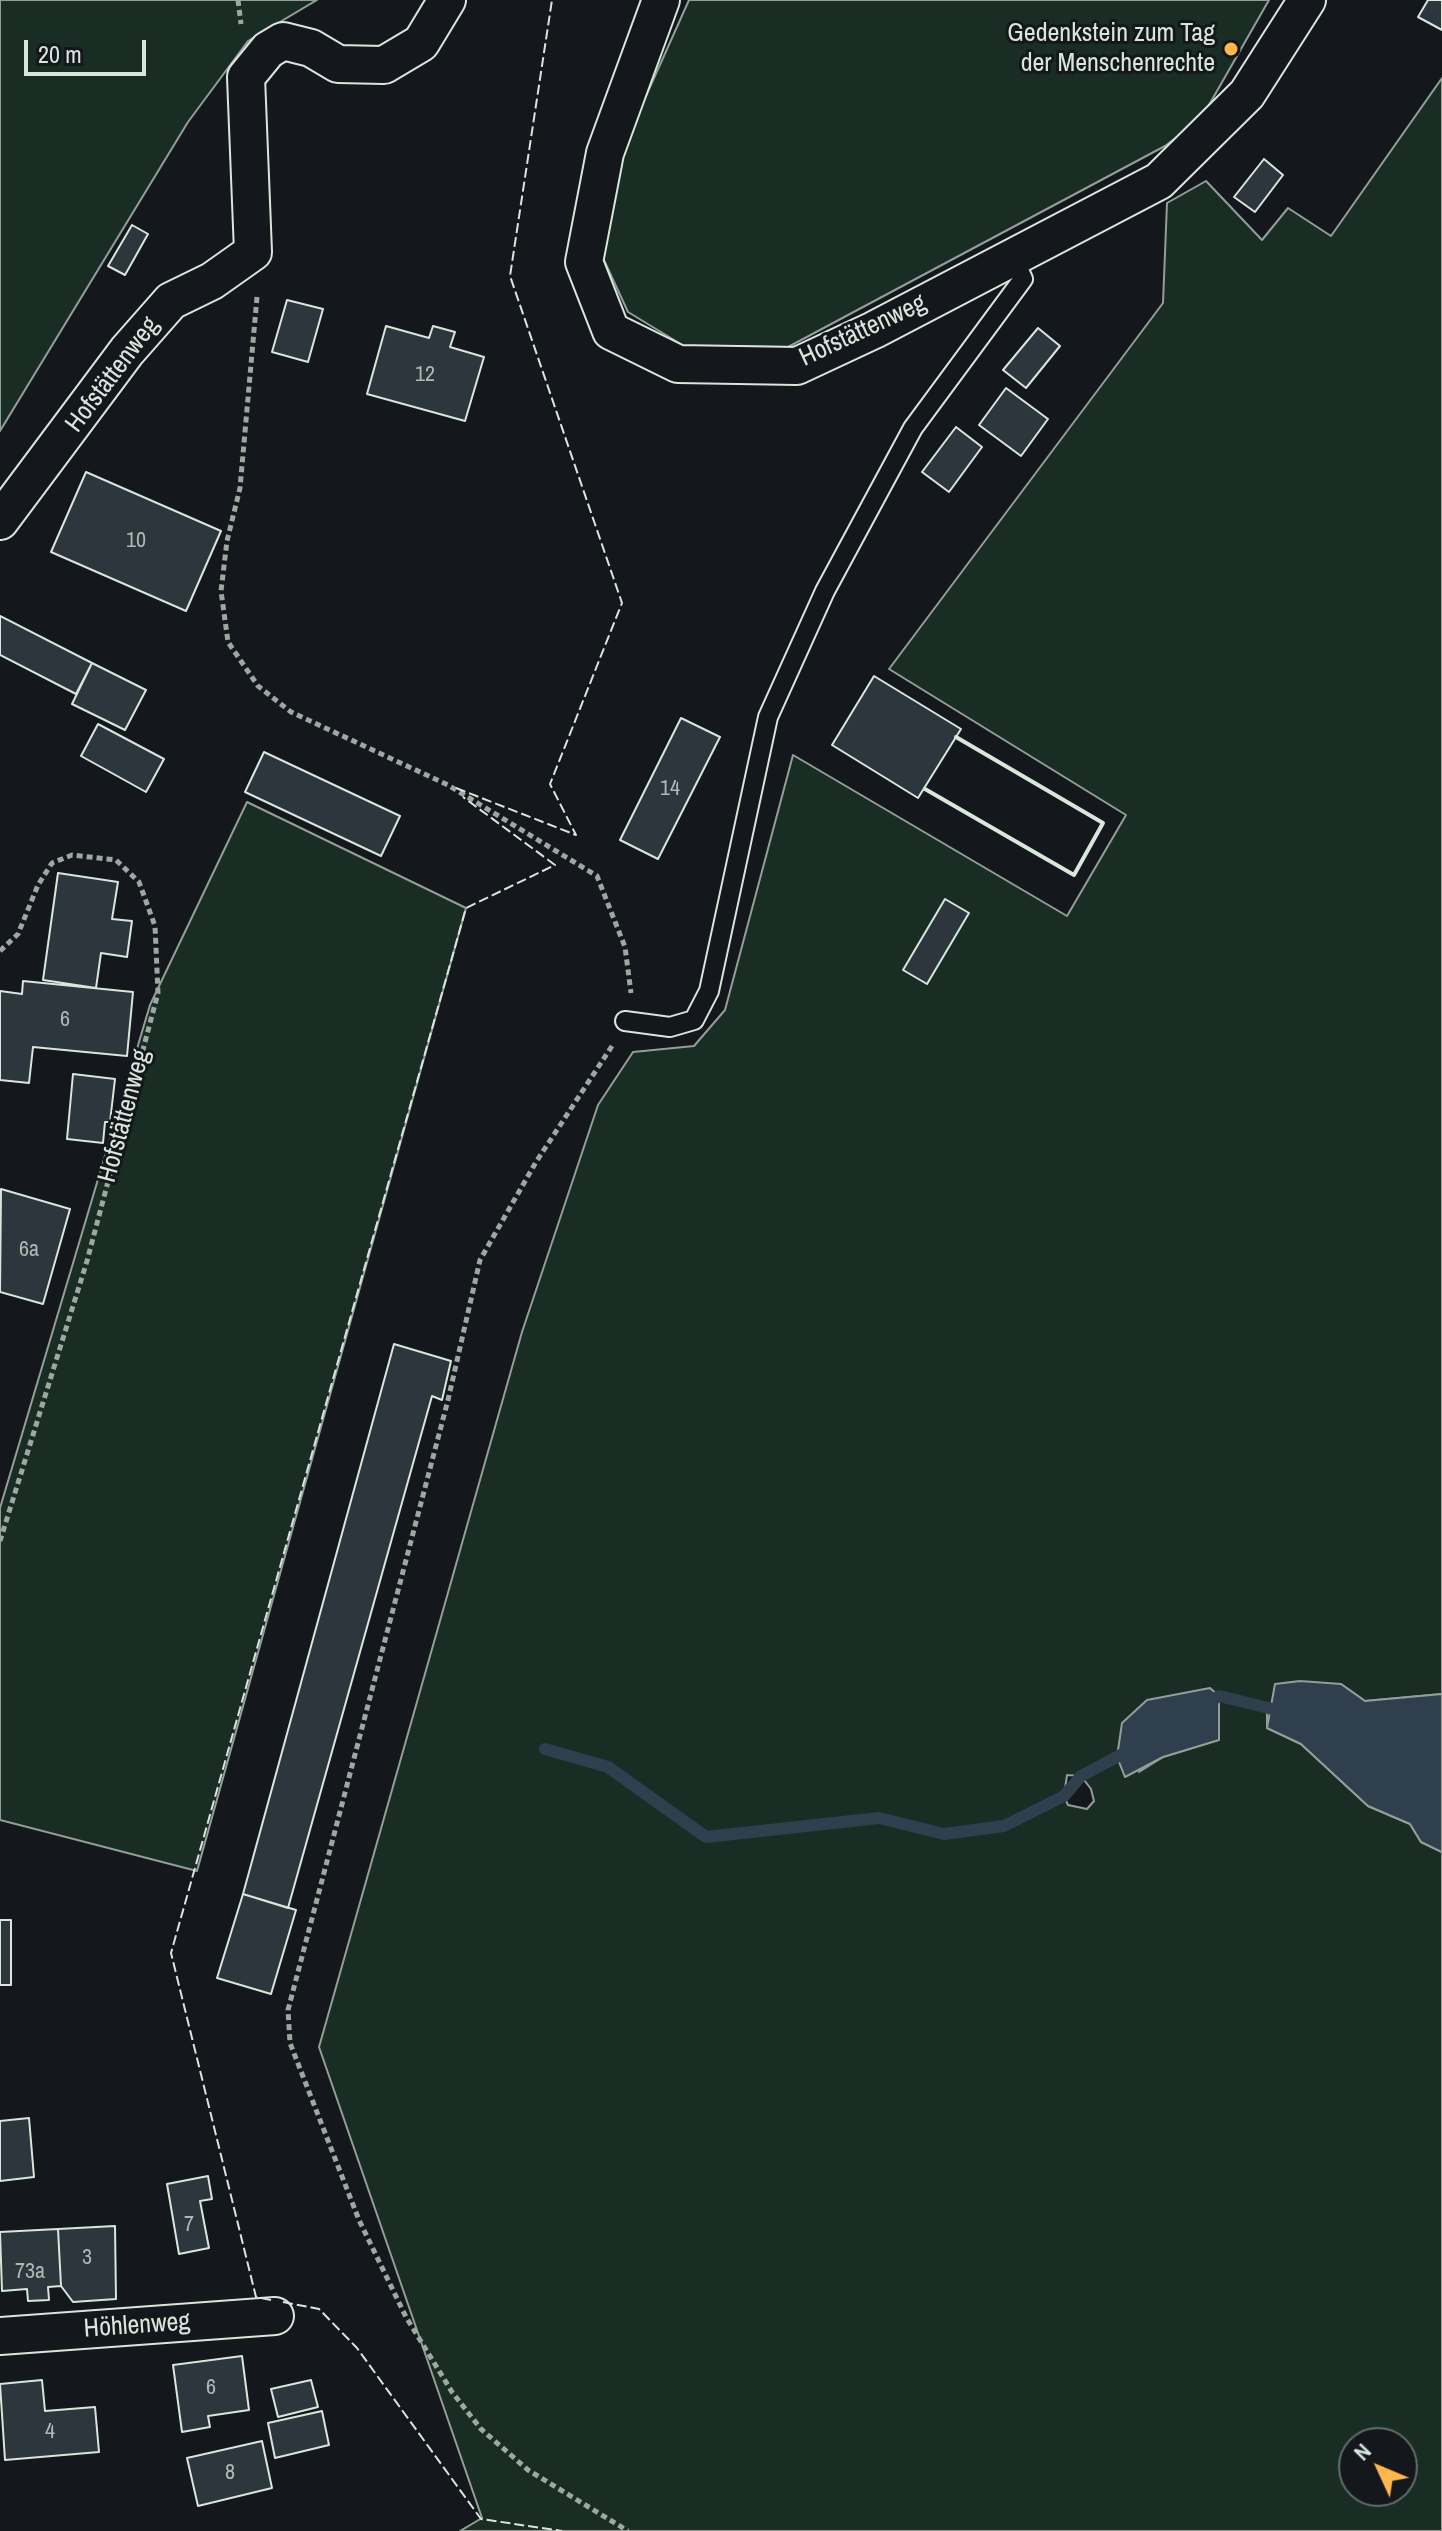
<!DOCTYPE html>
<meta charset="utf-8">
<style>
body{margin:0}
#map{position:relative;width:1442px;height:2531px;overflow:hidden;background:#14181c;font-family:"Archivo Narrow",sans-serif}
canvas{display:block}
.north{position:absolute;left:1338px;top:2427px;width:80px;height:80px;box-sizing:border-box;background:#14181c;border:2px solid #626a69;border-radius:50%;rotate:314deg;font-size:22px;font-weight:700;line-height:32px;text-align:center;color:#d8e6dc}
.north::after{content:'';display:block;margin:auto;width:28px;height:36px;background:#ffb74d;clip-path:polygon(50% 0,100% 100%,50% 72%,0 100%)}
.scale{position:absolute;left:24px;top:40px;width:122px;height:36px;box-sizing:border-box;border:4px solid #d8e6dc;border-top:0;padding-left:10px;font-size:24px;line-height:28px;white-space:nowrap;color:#d8e6dc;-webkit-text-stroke:6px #14181c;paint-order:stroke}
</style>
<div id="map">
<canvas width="1442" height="2531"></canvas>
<div class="north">N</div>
<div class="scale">20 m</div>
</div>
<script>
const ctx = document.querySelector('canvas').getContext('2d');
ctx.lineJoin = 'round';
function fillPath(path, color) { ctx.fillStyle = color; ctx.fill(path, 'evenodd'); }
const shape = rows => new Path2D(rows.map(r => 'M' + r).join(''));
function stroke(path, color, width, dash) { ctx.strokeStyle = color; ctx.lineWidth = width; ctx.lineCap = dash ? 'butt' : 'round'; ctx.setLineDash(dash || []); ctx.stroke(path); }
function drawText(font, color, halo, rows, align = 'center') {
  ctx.font = font + ' "Archivo Narrow",sans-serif'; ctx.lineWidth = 6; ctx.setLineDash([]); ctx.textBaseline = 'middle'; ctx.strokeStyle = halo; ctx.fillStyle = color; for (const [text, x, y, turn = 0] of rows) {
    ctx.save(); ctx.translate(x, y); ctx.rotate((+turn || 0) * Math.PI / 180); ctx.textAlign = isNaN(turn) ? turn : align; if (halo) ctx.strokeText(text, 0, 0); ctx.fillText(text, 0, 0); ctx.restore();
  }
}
const green = shape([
 [0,0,317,0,248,41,188,122,0,431,0,0],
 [689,0,1269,0,1201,119,1165,146,788,347,684,346,628,312,603,258,620,154,689,0],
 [1442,78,1442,1694,1365,1701,1341,1684,1267,1710,1267,1728,1301,1744,1368,1806,1410,1824,1421,1842,1442,1852,1442,2531,460,2531,482,2518,319,2047,522,1332,598,1105,633,1052,694,1046,725,1010,793,755,1067,916,1126,815,889,669,1163,303,1167,203,1206,181,1262,240,1288,208,1331,236,1442,78],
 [1219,1696,1218,1740,1163,1757,1139,1772,1219,1696],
 [1067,1775,1081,1776,1091,1789,1094,1801,1087,1809,1068,1805,1064,1796,1067,1775],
 [1354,2443,1402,2443,1402,2491,1354,2491,1354,2443],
 [247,802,466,908,197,1871,0,1820,0,1508,150,1005,247,802]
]);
fillPath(green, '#1a2d24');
stroke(green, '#939e99', 2);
const water = shape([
 [1300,1681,1341,1684,1365,1701,1442,1694,1442,1852,1421,1842,1410,1824,1368,1806,1301,1744,1267,1728,1275,1684,1300,1681],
 [1210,1688,1219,1696,1219,1740,1163,1757,1125,1777,1117,1757,1122,1723,1147,1700,1210,1688]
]);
fillPath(water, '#2f3f4d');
stroke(water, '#939e99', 2);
stroke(shape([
 [1208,1703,1219,1696,1281,1711],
 [545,1749,608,1767,706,1837,879,1818,944,1834,1004,1826,1064,1796,1081,1776,1130,1750]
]), '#2f3f4d', 12);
const building = shape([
 [1428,0,1442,0,1442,30,1418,17,1428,0],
 [1264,159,1283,175,1255,212,1234,197,1264,159],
 [132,225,148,234,125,275,108,266,132,225],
 [287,300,323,309,308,362,272,352,287,300],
 [386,326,429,338,433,326,455,332,450,347,484,357,465,421,367,394,386,326],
 [1038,328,1060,346,1026,388,1003,370,1038,328],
 [1006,388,1048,419,1021,456,979,425,1006,388],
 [956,427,982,447,949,492,922,472,956,427],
 [86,472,221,531,186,611,51,552,86,472],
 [0,616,92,663,76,694,0,655,0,616],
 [92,663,146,690,125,730,72,704,92,663],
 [874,676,961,729,918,798,832,745,874,676],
 [681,718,720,737,658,859,620,840,681,718],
 [98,724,164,759,146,792,81,756,98,724],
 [264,752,400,816,381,856,245,792,264,752],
 [58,873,118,882,112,919,132,921,127,957,101,953,96,988,43,980,58,873],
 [945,899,969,913,927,984,903,970,945,899],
 [23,981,133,992,127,1056,33,1047,29,1083,0,1080,0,991,22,994,23,981],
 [73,1074,115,1079,110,1122,105,1122,103,1143,67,1139,73,1074],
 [1,1189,70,1209,43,1304,0,1292,1,1189],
 [394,1344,451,1361,442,1400,432,1396,288,1908,243,1894,394,1344],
 [243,1894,296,1910,271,1994,217,1978,243,1894],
 [0,1920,11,1920,11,1985,0,1985,0,1920],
 [29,2118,34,2177,0,2181,0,2121,29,2118],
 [208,2176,212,2199,200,2201,209,2248,179,2254,167,2184,208,2176],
 [115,2226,116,2299,73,2302,61,2286,58,2229,115,2226],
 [58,2229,61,2286,48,2287,49,2300,28,2301,27,2289,2,2291,0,2232,58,2229],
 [242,2356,249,2410,208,2416,210,2427,182,2432,173,2365,242,2356],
 [42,2380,45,2411,95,2407,99,2452,5,2460,0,2384,42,2380],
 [311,2380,318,2407,278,2417,271,2389,311,2380],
 [322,2411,329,2445,275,2458,268,2423,322,2411],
 [262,2441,272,2488,198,2506,187,2458,262,2441]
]);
fillPath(building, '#2c363c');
stroke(building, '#d8e6dc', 2);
const lane = shape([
 [625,1021,670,1027,694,1020,709,991,768,717,825,591,913,428,1023,279,1013,257]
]);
const street = shape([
 [661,0,605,153,584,262,611,331,678,364,797,366,874,330,1159,181,1247,94,1307,0],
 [0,521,127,351,171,301,212,281,253,252,246,77,268,50,283,41,311,48,338,64,384,65,421,43,447,0],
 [0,2336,275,2316]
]);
stroke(lane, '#d8e6dc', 22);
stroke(street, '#d8e6dc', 40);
stroke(shape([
 [238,0,241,24],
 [257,297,240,488,227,541,221,591,228,642,258,686,291,712,448,785,597,876,625,947,631,993],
 [0,951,18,934,38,885,52,863,72,855,116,860,139,882,155,926,158,993,87,1261,0,1541],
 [612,1046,536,1162,480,1260,448,1400,288,2010,290,2043,359,2220,406,2317,452,2392,481,2429,528,2470,628,2531]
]), '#9da8a2', 5, [6, 4]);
stroke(lane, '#14181c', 18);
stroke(street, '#14181c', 36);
stroke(shape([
 [456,788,576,835,550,784,622,603,510,276,552,0],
 [271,2300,256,2297,171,1953,466,908,555,865,463,797],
 [283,2302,319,2309,357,2348,481,2519,562,2531]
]), '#d8e6dc', 2, [10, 4]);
stroke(shape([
 [925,789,1074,875,1103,823,956,737]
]), '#d8e6dc', 4);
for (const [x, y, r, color] of [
 [1231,49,8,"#ffb74d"]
]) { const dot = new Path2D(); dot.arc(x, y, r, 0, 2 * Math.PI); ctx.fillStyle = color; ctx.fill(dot); stroke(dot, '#14181c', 3); }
drawText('22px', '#adbab4', null, [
 ["12",425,375],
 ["10",136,541],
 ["14",670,789],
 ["6",65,1020],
 ["6a",29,1250],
 ["7",189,2225],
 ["3",87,2258],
 ["73a",30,2272],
 ["6",211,2388],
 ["4",50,2432],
 ["8",230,2473]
]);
drawText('26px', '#d8e6dc', '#14181c', [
 ["Gedenkstein zum Tag",1215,34],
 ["der Menschenrechte",1215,64]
], 'right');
drawText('26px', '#d8e6dc', '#14181c', [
 ["Hofstättenweg",863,331,-25],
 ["Hofstättenweg",113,375,-53],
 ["Hofstättenweg",125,1116,-75],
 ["Höhlenweg",137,2326,-4]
]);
</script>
